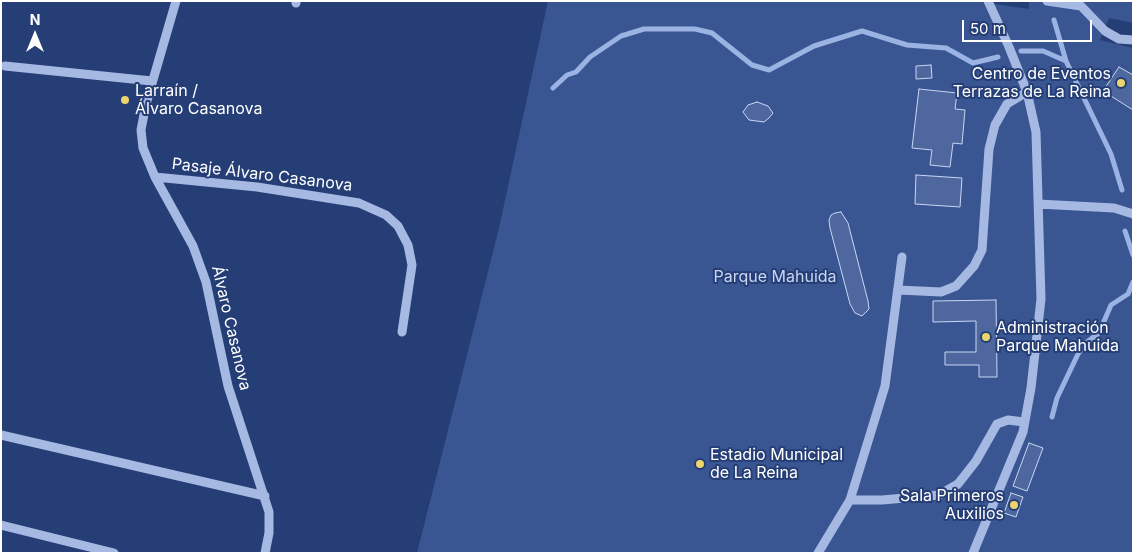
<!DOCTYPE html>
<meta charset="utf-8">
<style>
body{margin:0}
#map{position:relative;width:1134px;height:554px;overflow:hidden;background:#253e76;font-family:Inter,sans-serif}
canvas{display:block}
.frame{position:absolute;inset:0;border:2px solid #fff;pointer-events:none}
.north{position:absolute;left:10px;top:10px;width:50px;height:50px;-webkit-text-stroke:4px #253e76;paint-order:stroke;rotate:0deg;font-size:14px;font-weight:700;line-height:20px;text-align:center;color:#fff}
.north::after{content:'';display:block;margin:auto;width:18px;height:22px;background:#fff;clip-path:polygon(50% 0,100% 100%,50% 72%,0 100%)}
.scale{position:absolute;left:962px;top:20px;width:130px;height:22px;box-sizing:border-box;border:2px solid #fff;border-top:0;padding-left:6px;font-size:15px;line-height:18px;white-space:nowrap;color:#fff;-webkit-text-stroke:4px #253e76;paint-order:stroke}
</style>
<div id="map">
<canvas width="1134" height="554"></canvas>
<div class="frame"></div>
<div class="north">N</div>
<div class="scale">50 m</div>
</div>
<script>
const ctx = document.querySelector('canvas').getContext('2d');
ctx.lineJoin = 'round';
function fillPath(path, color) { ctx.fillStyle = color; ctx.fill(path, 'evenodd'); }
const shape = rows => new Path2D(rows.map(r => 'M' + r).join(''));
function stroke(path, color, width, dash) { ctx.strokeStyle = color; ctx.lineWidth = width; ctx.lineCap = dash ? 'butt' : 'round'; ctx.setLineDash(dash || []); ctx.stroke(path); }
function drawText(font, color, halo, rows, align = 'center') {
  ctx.font = font + ' Inter,sans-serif'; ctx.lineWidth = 4; ctx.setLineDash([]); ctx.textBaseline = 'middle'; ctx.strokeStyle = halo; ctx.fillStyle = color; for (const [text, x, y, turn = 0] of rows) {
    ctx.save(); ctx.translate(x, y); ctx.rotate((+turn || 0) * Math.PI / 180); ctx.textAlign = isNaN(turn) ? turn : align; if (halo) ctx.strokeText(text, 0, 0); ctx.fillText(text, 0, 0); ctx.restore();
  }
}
fillPath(shape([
 [548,1,974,1,1029,9,1029,1,1133,1,1133,23,1109,18,1100,40,1133,48,1133,553,417,553,499,228]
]), '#395693');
stroke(shape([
 [1054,20,1066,61,1111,154,1122,190],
 [1021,51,1043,51,1066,61],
 [553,88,567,75,576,72,590,57,621,36,644,29,695,29,712,33,752,65,769,70,814,46,862,31,907,45,946,48,973,63,998,57],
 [1125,231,1133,255],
 [1052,417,1057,398,1078,354,1087,342,1099,333,1111,305,1128,294,1133,282]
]), '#9ab3e3', 5);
const building = shape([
 [931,65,932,78,916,79,916,66,931,65],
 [1119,67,1133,75,1133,110,1103,91,1119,67],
 [919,89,957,93,955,109,965,110,962,144,953,143,950,167,930,165,932,150,912,148,919,89],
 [757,102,768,106,773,113,769,118,764,122,749,120,743,112,748,105,757,102],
 [916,175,962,178,960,207,915,204,916,175],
 [841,212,848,223,868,301,869,309,862,316,855,313,850,304,830,228,829,220,831,215,835,213,841,212],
 [996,300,997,377,979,377,979,365,945,365,945,352,976,352,976,321,933,322,933,301,996,300],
 [1029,443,1043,448,1027,491,1013,486,1029,443],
 [1011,493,1023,497,1016,517,1004,513,1011,493]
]);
fillPath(building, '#4e689f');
stroke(building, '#c8d6f2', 1);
stroke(shape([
 [176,1,146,104,141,130,143,148,155,177,193,246,206,282,228,386,269,512,269,533,265,553],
 [1047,1,1081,6,1105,31,1119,39,1133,40],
 [296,3,296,1],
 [5,66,152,81],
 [155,177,257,187,359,203,386,215,398,226,408,245,412,265,402,332],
 [1038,204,1114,208,1133,214],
 [898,290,941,292,956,286,974,266,982,250,989,149,995,125,1007,104,1027,92],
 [1,435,265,496],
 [850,500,882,500,939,495,958,484,976,461,997,424,1008,420,1024,422],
 [1,525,114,553],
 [818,553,850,500,885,386,902,257],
 [973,553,1023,432,1031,388,1041,299,1036,132,1027,92,1009,47,988,1]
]), '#a6b9e2', 9);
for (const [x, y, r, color] of [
 [1121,83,5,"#ebd66b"],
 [125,100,5,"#ebd66b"],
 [986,337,5,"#ebd66b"],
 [700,464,5,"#ebd66b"],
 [1014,505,5,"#ebd66b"]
]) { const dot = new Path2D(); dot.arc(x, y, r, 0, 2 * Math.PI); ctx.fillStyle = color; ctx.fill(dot); stroke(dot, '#253e76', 2); }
drawText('16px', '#fff', '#253e76', [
 ["Centro de Eventos",1111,74,"right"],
 ["Terrazas de La Reina",1111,92,"right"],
 ["Larraín /",135,91],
 ["Álvaro Casanova",135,109],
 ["Administración",996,328],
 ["Parque Mahuida",996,346],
 ["Estadio Municipal",710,455],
 ["de La Reina",710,473],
 ["Sala Primeros",1004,496,"right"],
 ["Auxilios",1004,514,"right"]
], 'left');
drawText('16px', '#fff', '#253e76', [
 ["Pasaje Álvaro Casanova",262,175,7],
 ["Álvaro Casanova",231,328,77]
]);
drawText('16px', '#c8d6f2', '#253e76', [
 ["Parque Mahuida",775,277]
]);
</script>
